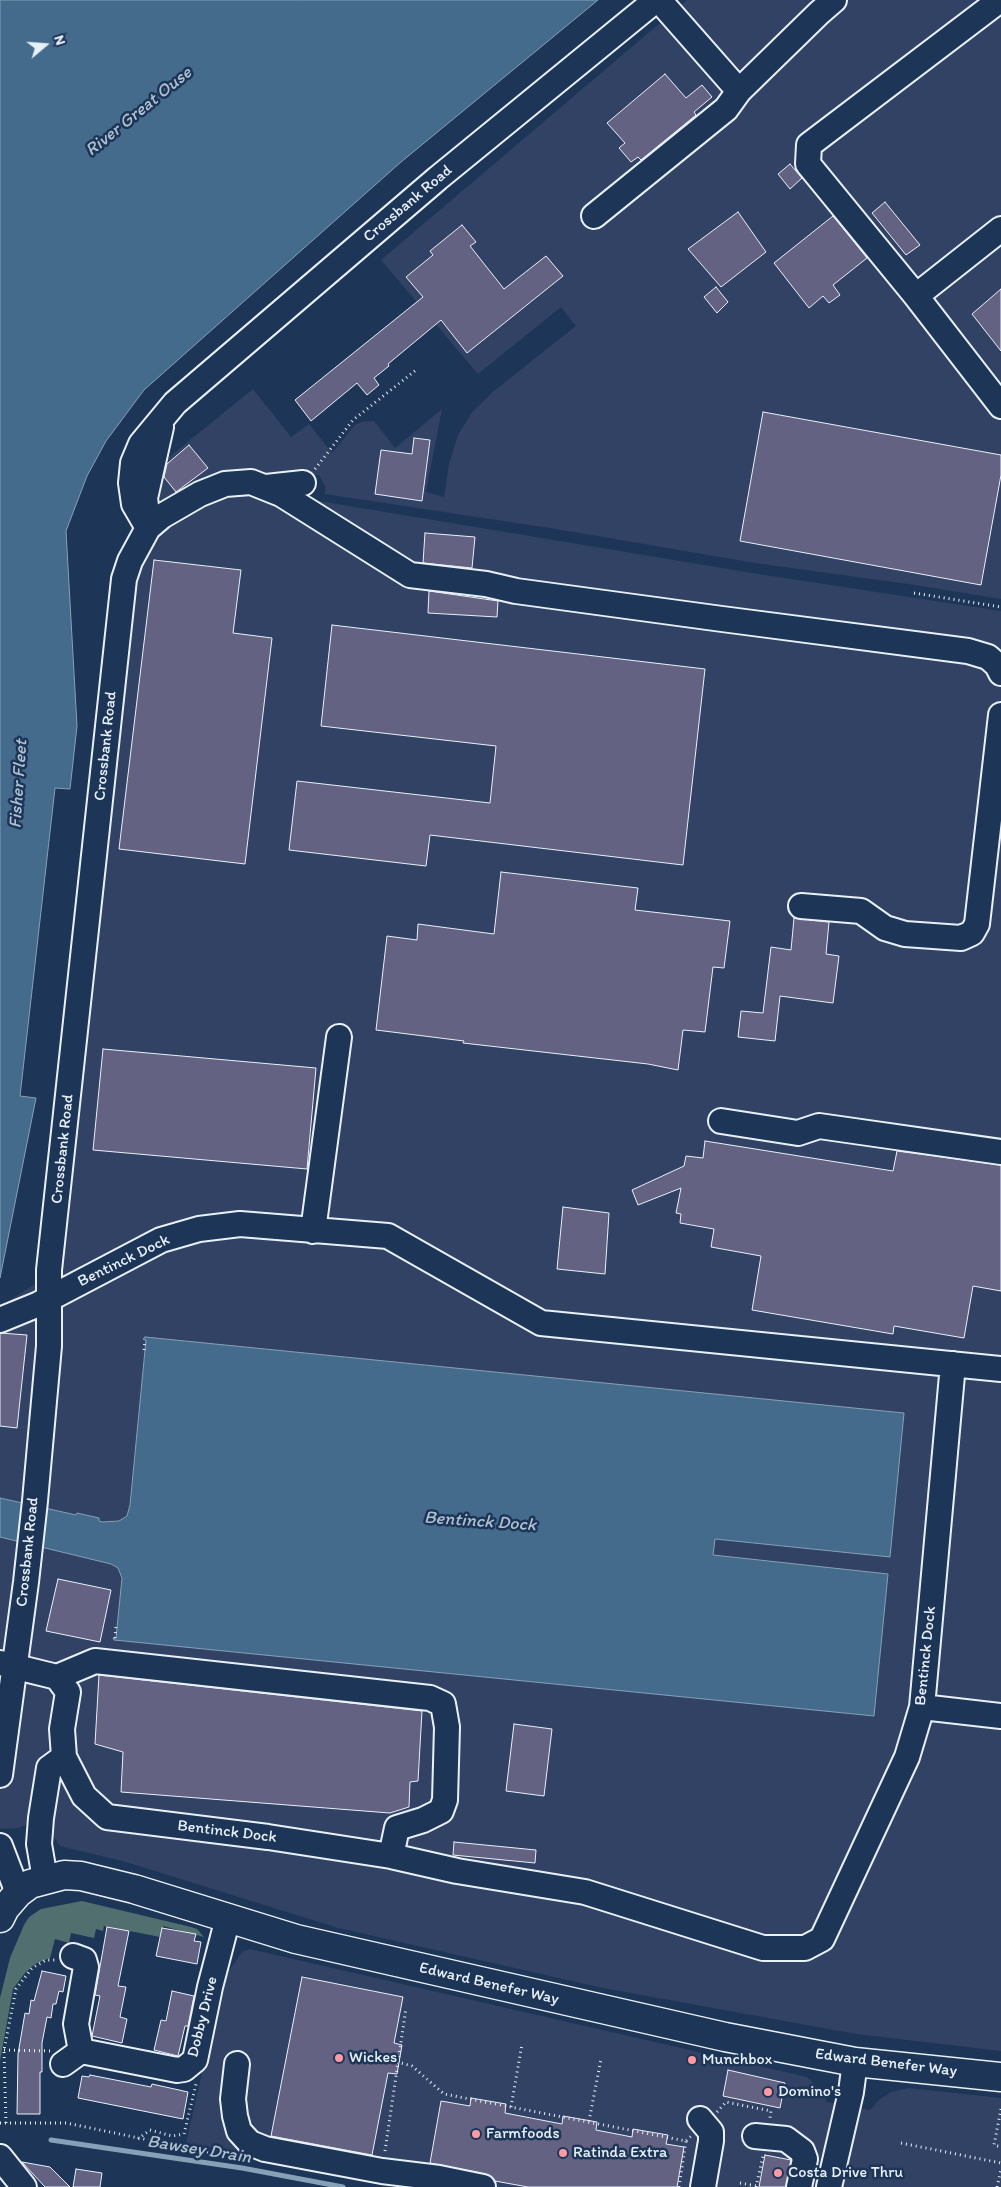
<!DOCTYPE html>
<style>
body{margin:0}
#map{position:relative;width:1001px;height:2187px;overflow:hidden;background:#1d3557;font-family:Itim,sans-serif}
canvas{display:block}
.north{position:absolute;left:20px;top:20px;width:50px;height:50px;-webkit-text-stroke:4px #1d3557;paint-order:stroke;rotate:72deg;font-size:14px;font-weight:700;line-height:20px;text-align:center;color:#e8f1f8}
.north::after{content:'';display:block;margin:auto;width:18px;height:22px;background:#e8f1f8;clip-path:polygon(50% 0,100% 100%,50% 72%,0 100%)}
</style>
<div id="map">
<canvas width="1001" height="2187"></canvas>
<div class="north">N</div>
</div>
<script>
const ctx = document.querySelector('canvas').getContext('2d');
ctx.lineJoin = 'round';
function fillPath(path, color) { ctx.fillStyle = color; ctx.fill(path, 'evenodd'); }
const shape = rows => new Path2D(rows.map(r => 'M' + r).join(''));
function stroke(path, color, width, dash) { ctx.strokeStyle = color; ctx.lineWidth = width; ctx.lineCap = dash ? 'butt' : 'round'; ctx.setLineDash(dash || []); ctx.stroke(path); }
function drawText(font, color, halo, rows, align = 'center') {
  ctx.font = font + ' Itim,sans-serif'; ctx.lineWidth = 5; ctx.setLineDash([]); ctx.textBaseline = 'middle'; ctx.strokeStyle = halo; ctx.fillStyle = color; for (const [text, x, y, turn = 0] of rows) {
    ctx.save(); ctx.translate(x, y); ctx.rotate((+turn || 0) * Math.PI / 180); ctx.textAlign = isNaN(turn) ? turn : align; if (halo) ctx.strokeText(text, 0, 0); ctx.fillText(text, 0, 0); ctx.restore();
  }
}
fillPath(shape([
 [687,0,1001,0,1001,599,915,585,755,563,556,529,325,494,325,486,319,475,244,473,162,503,156,490,158,466,253,389,291,437,309,424,332,453,355,425,361,422,374,421,395,448,442,409,426,492,444,497,449,464,458,435,472,412,495,390,576,326,561,307,478,374,381,260],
 [245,494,295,497,752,573,1001,611,1001,2051,856,2034,603,1988,338,1928,126,1862,60,1846,41,1818,19,1828,0,1829,0,1537,111,1564,118,1568,122,1578,116,1638,113,1639,874,1716,888,1574,713,1556,714,1539,890,1556,146,1340,130,1505,127,1516,119,1521,102,1522,99,1521,99,1518,77,1513,76,1515,0,1498,0,1307,59,1268,133,589,141,566,161,534,179,516,214,500],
 [250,1949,807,2077,822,2091,827,2102,870,2110,879,2100,891,2092,909,2088,1001,2098,1001,2187,445,2187,186,2143,224,1978,242,1952]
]), '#324264');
fillPath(shape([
 [82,1901,191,1927,197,1929,204,1937,163,1926,160,1937,104,1926,103,1931,96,1929,94,1938,71,1933,69,1943,55,1939,50,1958,35,1964,25,1973,13,1989,0,2061,0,1998,10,1958,24,1925,29,1917,41,1909]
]), '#506f6e');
const water = shape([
 [0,0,598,0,401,162,144,390,106,441,87,476,66,531,77,726,70,789,55,788,20,1096,36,1098,0,1278,0,0],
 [145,1337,904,1413,890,1557,715,1539,713,1555,888,1574,874,1716,114,1640,113,1638,116,1638,122,1578,118,1568,111,1564,0,1537,0,1498,76,1515,77,1513,99,1518,99,1521,102,1522,119,1521,127,1516,130,1505,146,1340,143,1339,145,1337]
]);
fillPath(water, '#446b8c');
stroke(water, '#86a1b7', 1);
stroke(shape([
 [51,2140,242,2168,343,2187]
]), '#86a1b7', 5);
const building = shape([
 [665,74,686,98,702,85,712,97,694,112,696,115,641,160,638,157,631,162,619,148,625,143,607,123,665,74],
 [790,164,802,178,790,189,778,174,790,164],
 [885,202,920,245,906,255,872,213,885,202],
 [738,212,766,252,721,287,688,249,738,212],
 [833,216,867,258,833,285,840,295,829,303,823,296,809,308,774,263,833,216],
 [462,225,476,242,470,246,504,289,546,256,563,276,467,353,441,320,388,364,389,366,374,378,379,385,367,395,357,383,311,421,295,400,423,297,406,277,433,255,430,251,462,225],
 [716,287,728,302,717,313,704,297,716,287],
 [1001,289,1001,351,972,314,1001,289],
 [763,412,1001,455,1001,475,981,585,740,541,763,412],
 [414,438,430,440,422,501,375,494,381,450,412,454,414,438],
 [189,445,208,468,176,492,164,477,167,464,189,445],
 [425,533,475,537,472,568,423,563,425,533],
 [154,560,241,570,233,633,272,638,245,864,119,849,154,560],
 [429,591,498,601,497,617,428,613,429,591],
 [332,625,705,669,683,865,430,835,426,866,289,850,297,781,490,803,496,746,321,726,332,625],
 [501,872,638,888,635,910,730,921,724,968,713,967,705,1032,683,1030,678,1070,648,1064,463,1043,464,1041,376,1030,387,936,417,940,418,924,494,934,501,872],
 [794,918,829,922,826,954,839,956,833,1003,780,996,775,1041,738,1037,741,1011,763,1013,771,947,791,950,794,918],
 [103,1049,316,1068,307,1169,93,1150,103,1049],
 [705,1141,893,1171,897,1151,1001,1165,1001,1291,973,1286,964,1338,894,1326,893,1334,752,1310,761,1256,711,1247,714,1229,680,1223,681,1214,676,1213,681,1188,638,1205,632,1190,684,1166,686,1156,703,1158,705,1141],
 [563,1207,609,1213,605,1274,557,1269,563,1207],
 [0,1333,27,1335,17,1428,0,1426,0,1333],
 [58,1579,111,1590,100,1642,46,1631,58,1579],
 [99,1675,422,1711,418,1781,410,1782,409,1807,390,1813,121,1792,123,1752,95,1744,99,1675],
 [514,1724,552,1729,544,1796,506,1791,514,1724],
 [454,1842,536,1850,535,1863,453,1855,454,1842],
 [107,1927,129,1931,118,1986,126,1987,120,2017,127,2019,122,2043,92,2036,100,1996,95,1995,107,1927],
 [162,1928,196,1934,194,1941,201,1942,197,1964,156,1956,162,1928],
 [42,1971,66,1976,63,1992,59,1991,56,2004,53,2004,51,2018,47,2017,42,2043,42,2072,40,2072,40,2114,17,2114,18,2054,25,2013,29,2014,31,2000,34,2001,42,1971],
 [302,1977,403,1997,394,2043,402,2045,397,2074,388,2073,372,2155,271,2136,302,1977],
 [172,1991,194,1996,188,2026,185,2026,178,2056,154,2050,161,2020,166,2021,172,1991],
 [728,2070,785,2083,780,2108,723,2096,728,2070],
 [90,2075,151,2087,152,2084,188,2092,183,2119,78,2098,82,2076,89,2077,90,2075],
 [471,2098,506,2104,505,2113,562,2124,563,2116,597,2122,596,2130,632,2137,633,2129,668,2135,666,2144,684,2147,677,2187,528,2187,495,2181,486,2174,430,2163,441,2101,470,2106,471,2098],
 [765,2155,791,2160,786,2187,759,2187,765,2155],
 [22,2162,50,2167,70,2187,45,2187,22,2162],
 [76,2169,102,2173,100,2187,73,2187,76,2169]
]);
fillPath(building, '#636283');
stroke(building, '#e8f1f8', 1);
const minor = shape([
 [659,0,739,91,819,13,834,0],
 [1000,0,809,145,808,164,916,296,1001,406],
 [594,216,726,109,739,91],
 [916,296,1001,229],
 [266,487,303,483],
 [147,514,145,498,161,427],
 [148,528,134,504,131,483,133,463,141,444,175,403,438,178,656,0],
 [801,906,861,911,885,928,905,934,961,938,972,933,977,924,1001,715],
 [721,1121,798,1133,819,1126,1001,1152],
 [313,1231,339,1037],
 [0,1320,39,1304,161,1240,199,1229,240,1224,388,1236,541,1323,1001,1369],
 [0,1663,57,1677,68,1692,62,1729,64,1757,84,1796,107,1817,268,1837,391,1856,457,1871,585,1892,763,1948,805,1948,822,1939,907,1757,922,1707,953,1364],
 [57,1677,95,1661,430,1698,443,1704,447,1727,445,1800,441,1811,423,1820,397,1828,391,1856],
 [922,1707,1001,1716],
 [0,1775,26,1582,35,1501,49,1346,49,1270,124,579,130,561,148,528,162,516,200,494,225,484,251,482,281,494,410,575,486,584,516,591,722,619,968,651,988,657,997,665,1001,673],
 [0,1846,18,1893],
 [45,1879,39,1844,41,1818,49,1768,64,1757],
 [73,1956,84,1960,86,1967,76,2024,81,2051,177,2070,184,2069,195,2060,210,1987,228,1918],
 [63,2064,81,2051],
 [237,2064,233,2099,235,2116,239,2131,250,2143,265,2149,382,2171,439,2178,483,2187],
 [700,2119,711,2132,711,2141,703,2187],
 [755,2136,786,2139,802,2151,805,2159,799,2187],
 [0,2157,24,2187],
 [829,2187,851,2092,855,2062]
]);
const major = shape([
 [0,1918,5,1908,18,1893,30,1884,64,1875,81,1876,134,1889,296,1939,725,2037,855,2062,1001,2077]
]);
stroke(minor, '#e8f1f8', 28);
stroke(major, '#e8f1f8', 31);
stroke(shape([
 [315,469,353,420,416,370],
 [914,593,1001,607],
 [144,1350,145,1340],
 [115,1638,116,1626],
 [4,2050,51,2051],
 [397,2062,412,2066,444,2094,686,2141,691,2136],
 [511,2107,522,2044],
 [1001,2109,994,2145,1001,2147],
 [717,2112,726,2102,771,2111,770,2118],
 [589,2121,601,2059],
 [0,2123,66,2123,236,2158],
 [6,2123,4,2050,16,1989,32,1968,46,1960,55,1960],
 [138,2139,150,2130,172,2136,184,2134,196,2084],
 [901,2143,1001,2163],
 [385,2151,406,2008],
 [740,2183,757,2186],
 [679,2187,686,2141],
 [756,2187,763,2156],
 [997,2187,1001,2170]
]), '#e8f1f8', 3, [1, 4]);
stroke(minor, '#1d3557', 24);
stroke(major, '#1d3557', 28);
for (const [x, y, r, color] of [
 [339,2058,5,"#ff9aa2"],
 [692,2060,5,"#ff9aa2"],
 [768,2092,5,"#ff9aa2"],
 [476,2134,5,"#ff9aa2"],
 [563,2153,5,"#ff9aa2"],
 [778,2173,5,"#ff9aa2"]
]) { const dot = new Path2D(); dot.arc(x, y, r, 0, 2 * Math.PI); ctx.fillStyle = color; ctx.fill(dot); stroke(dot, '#1d3557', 2); }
drawText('16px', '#e8f1f8', '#1d3557', [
 ["Crossbank Road",408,204,-40],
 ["Crossbank Road",106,746,-84],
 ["Crossbank Road",63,1149,-84],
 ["Bentinck Dock",124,1261,-26],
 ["Crossbank Road",28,1552,-84],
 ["Bentinck Dock",926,1656,-84],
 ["Bentinck Dock",227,1832,7],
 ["Edward Benefer Way",489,1984,13],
 ["Dobby Drive",203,2017,-76],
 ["Edward Benefer Way",886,2063,7]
]);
drawText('16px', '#e8f1f8', '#1d3557', [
 ["Wickes",349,2058],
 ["Munchbox",702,2060],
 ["Domino's",778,2092],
 ["Farmfoods",486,2134],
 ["Ratinda Extra",573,2153],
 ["Costa Drive Thru",788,2173]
], 'left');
drawText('italic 18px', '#afc2d2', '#1d3557', [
 ["River Great Ouse",139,112,-39],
 ["Fisher Fleet",19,784,-86],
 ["Bentinck Dock",480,1522,4],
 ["Bawsey Drain",199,2150,9]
]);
</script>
